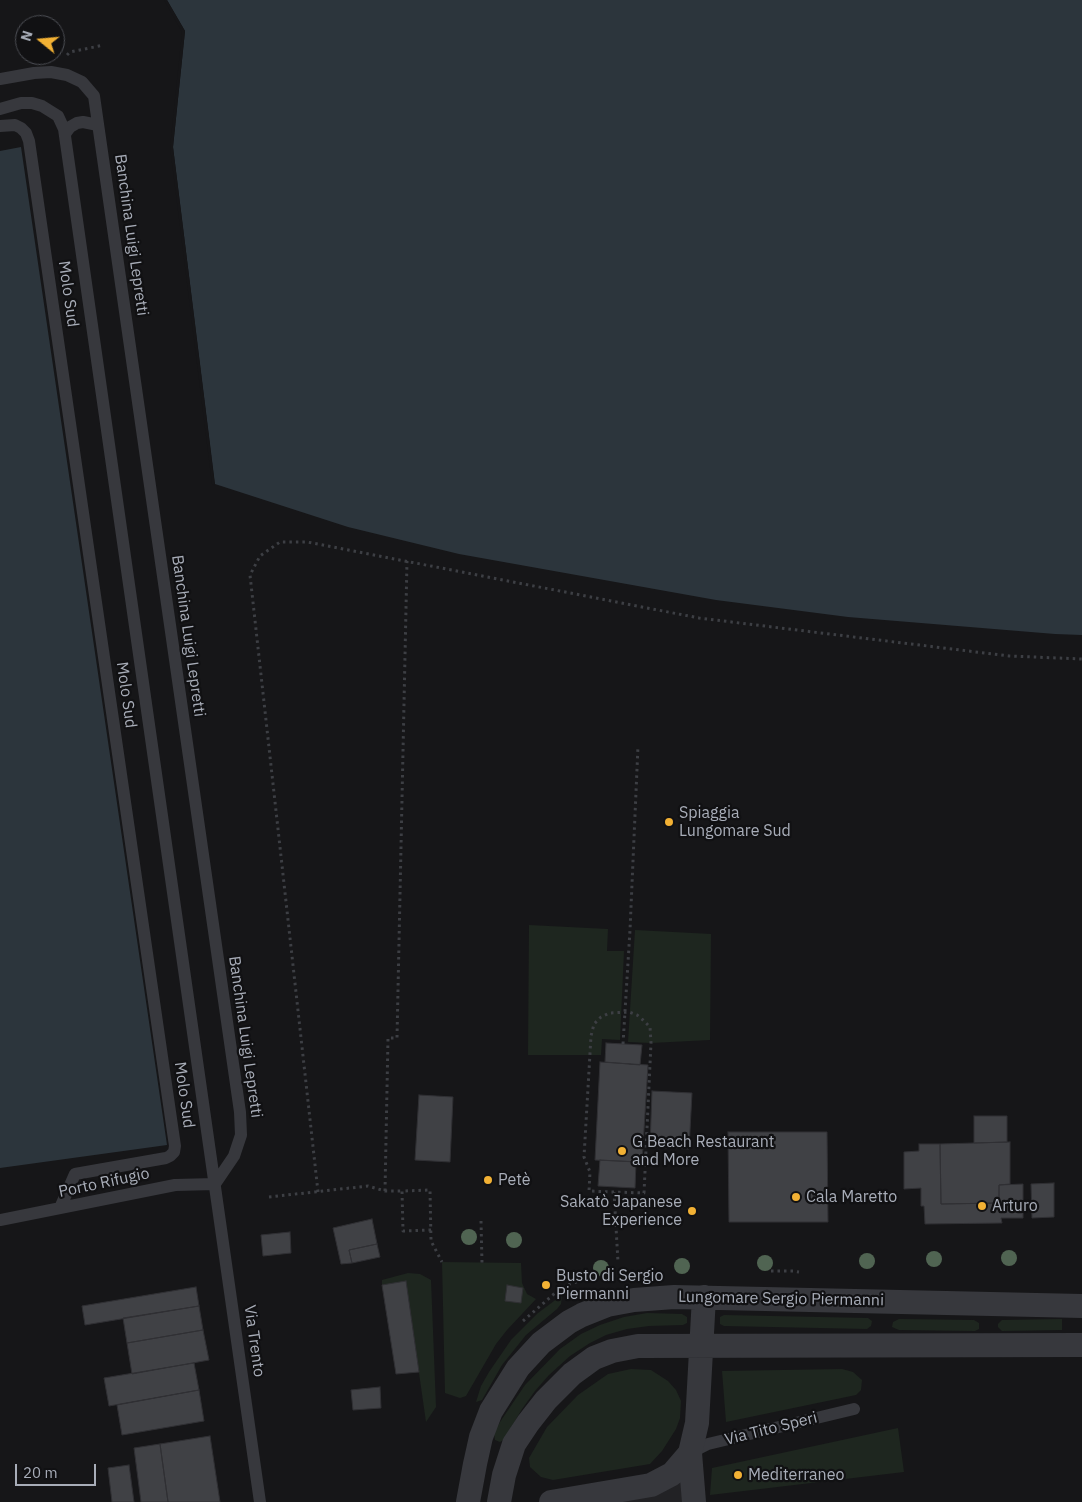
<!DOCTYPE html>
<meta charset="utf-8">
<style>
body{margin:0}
#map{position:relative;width:1082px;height:1502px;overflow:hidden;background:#161618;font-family:"IBM Plex Sans",sans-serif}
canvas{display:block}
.north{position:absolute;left:15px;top:15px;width:50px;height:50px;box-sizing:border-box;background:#111113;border:1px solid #4d4f55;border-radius:50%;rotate:287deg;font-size:14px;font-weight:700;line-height:20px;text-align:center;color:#a8adb8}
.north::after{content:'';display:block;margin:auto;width:18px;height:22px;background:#f2b134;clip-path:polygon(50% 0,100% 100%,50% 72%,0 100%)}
.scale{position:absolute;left:15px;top:1464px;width:81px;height:22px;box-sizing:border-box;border:2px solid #a8adb8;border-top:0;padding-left:6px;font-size:15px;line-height:18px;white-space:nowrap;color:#a8adb8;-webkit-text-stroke:4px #111113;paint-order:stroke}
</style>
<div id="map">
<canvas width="1082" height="1502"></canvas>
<div class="north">N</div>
<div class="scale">20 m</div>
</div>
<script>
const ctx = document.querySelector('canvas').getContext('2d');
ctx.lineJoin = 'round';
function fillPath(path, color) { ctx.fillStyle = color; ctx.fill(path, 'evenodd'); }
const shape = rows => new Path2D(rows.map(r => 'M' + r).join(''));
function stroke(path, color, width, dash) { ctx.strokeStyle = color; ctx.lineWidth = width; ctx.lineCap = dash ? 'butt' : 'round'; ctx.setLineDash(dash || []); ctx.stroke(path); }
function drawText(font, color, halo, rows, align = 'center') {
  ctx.font = font + ' "IBM Plex Sans",sans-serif'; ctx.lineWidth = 4.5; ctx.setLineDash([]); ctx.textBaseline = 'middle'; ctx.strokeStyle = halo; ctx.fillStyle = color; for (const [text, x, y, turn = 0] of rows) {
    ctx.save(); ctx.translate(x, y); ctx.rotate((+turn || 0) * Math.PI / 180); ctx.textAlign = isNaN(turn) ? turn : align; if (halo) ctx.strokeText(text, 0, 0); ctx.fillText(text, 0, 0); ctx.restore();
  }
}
fillPath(shape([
 [690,1453,694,1502,551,1502,651,1485]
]), '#222225');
fillPath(shape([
 [529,925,608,929,607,951,624,951,620,1040,602,1039,601,1055,528,1055],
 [635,930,711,934,710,1040,651,1043,628,1042],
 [442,1262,521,1263,522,1283,527,1294,536,1299,507,1330,496,1344,466,1396,460,1398,445,1393],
 [408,1273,420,1274,431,1280,436,1407,426,1422,406,1282,382,1285,382,1280],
 [562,1295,561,1304,557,1309,526,1335,502,1365,482,1400,476,1402,481,1386,489,1372,511,1340,538,1313],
 [647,1313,682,1314,687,1317,687,1323,683,1325,649,1326,627,1329,606,1335,590,1343,570,1356,549,1375,535,1391,522,1409,512,1426,507,1438,500,1442,495,1440,494,1433,500,1422,525,1385,560,1349,581,1334,600,1325,624,1317],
 [724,1315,868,1318,872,1321,871,1326,867,1329,724,1326,720,1324,720,1317],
 [899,1319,974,1320,979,1323,979,1329,975,1331,899,1330,892,1327,893,1322],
 [1062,1319,1062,1330,1002,1331,998,1327,998,1324,1002,1320],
 [631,1369,651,1370,668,1381,676,1390,681,1401,680,1418,676,1429,662,1451,650,1464,553,1480,541,1477,530,1467,529,1458,547,1427,578,1395,608,1374],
 [842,1369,853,1372,862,1380,861,1390,856,1395,726,1422,722,1371],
 [898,1428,904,1472,710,1495,712,1468]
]), '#1e261f');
fillPath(shape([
 [167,0,1082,0,1082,635,1055,634,848,617,716,600,459,554,348,527,215,484,173,147,185,31],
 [21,147,167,1145,0,1168,0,151]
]), '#2c353c');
fillPath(shape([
 [164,0,167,0,185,31,173,147,215,486,212,484,170,147,182,32]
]), '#161618');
const building = shape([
 [606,1043,642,1045,640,1065,605,1062,606,1043],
 [600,1062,648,1065,642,1162,595,1160,600,1062],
 [652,1091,692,1093,689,1149,650,1147,652,1091],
 [419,1095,453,1097,450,1162,415,1160,419,1095],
 [974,1116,1007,1116,1007,1142,974,1143,974,1116],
 [728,1132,827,1132,828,1222,729,1222,728,1132],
 [1010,1142,1010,1184,999,1185,999,1203,941,1204,940,1144,1010,1142],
 [919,1144,940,1144,941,1204,999,1203,999,1185,1023,1184,1023,1218,1001,1218,1002,1223,925,1224,924,1206,921,1206,921,1188,904,1189,904,1152,919,1151,919,1144],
 [600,1160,636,1162,635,1188,598,1186,600,1160],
 [1054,1183,1054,1217,1032,1218,1031,1184,1054,1183],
 [372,1219,377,1244,349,1250,352,1263,341,1264,333,1228,372,1219],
 [290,1232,291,1253,263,1256,261,1235,290,1232],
 [377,1244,380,1257,352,1263,349,1250,377,1244],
 [406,1281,419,1372,396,1374,382,1285,406,1281],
 [507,1285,523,1288,521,1303,505,1301,507,1285],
 [196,1287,199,1306,85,1325,82,1306,196,1287],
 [199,1306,203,1330,127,1343,123,1318,199,1306],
 [203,1330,209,1360,132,1374,127,1343,203,1330],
 [194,1363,199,1390,109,1406,104,1378,194,1363],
 [380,1387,381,1408,353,1410,351,1390,380,1387],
 [199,1390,204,1421,122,1435,117,1405,199,1390],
 [210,1436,220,1502,168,1502,160,1444,210,1436],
 [160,1444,168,1502,141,1502,134,1448,160,1444],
 [129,1465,134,1502,112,1502,108,1468,129,1465]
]);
fillPath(building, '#404145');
stroke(building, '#303034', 1);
stroke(shape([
 [67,55,70,52,104,45],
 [623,1044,630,930,638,746],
 [385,1191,388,1038,397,1038,407,561],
 [318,1192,250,575,260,556,280,542,307,542,699,618,1009,656,1082,659],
 [614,1192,589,1191,590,1172,584,1157,591,1036,594,1024,601,1017,610,1013,629,1012,637,1015,643,1020,650,1027,651,1043,644,1193,614,1192,618,1262],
 [269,1197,368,1186,385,1191,402,1191],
 [481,1221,482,1263],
 [431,1230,403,1231,402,1191,430,1190,431,1241,442,1262],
 [771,1271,793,1271,799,1272],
 [523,1321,562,1287,585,1279,600,1276,617,1275]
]), '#3d3f44', 3, [2.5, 4]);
stroke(shape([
 [0,79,34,73,51,72,67,75,82,82,94,96,240,1112,241,1135,234,1156,215,1184],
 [0,109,21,103,32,103,42,106,58,116,64,129,260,1502],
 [0,126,15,125,21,128,26,133,29,141,175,1146,174,1152,170,1156,166,1158,75,1174,60,1208],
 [65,134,70,127,77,123,83,122,98,125],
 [0,1220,175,1185,215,1184],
 [690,1453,708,1444,854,1409]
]), '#37383d', 12);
stroke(shape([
 [468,1502,475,1464,481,1437,491,1411,518,1368,541,1343,569,1322,582,1315,607,1305,634,1300,674,1297,1082,1306],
 [499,1502,504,1475,514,1444,528,1423,546,1400,572,1374,594,1358,612,1351,638,1346,1082,1345],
 [551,1502,651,1485,672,1474,690,1453],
 [694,1502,690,1453,697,1423,704,1297]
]), '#37383d', 24);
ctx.fillStyle = '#506452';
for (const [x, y] of [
 [469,1237],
 [514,1240],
 [1009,1258],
 [934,1259],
 [867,1261],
 [765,1263],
 [682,1266],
 [601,1268]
]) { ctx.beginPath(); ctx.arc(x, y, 8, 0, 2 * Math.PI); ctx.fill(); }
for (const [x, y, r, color] of [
 [669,822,5,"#f2b134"],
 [622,1151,5,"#f2b134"],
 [488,1180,5,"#f2b134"],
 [796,1197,5,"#f2b134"],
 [982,1206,5,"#f2b134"],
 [692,1211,5,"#f2b134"],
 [546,1285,5,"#f2b134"],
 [738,1475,5,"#f2b134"]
]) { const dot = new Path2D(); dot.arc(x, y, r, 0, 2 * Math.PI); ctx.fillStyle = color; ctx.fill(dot); stroke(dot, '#111113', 2); }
drawText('16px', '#a8adb8', '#111113', [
 ["Banchina Luigi Lepretti",131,235,82],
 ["Molo Sud",68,294,82],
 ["Banchina Luigi Lepretti",188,636,82],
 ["Molo Sud",126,695,82],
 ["Banchina Luigi Lepretti",245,1037,82],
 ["Molo Sud",184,1095,82],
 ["Porto Rifugio",104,1183,-12],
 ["Lungomare Sergio Piermanni",781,1299,1],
 ["Via Trento",254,1341,82],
 ["Via Tito Speri",771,1429,-14]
]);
drawText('16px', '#a8adb8', '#111113', [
 ["Spiaggia",679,813],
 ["Lungomare Sud",679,831],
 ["G Beach Restaurant",632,1142],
 ["and More",632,1160],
 ["Petè",498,1180],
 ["Cala Maretto",806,1197],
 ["Sakatò Japanese",682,1202,"right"],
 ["Experience",682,1220,"right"],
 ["Arturo",992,1206],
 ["Busto di Sergio",556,1276],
 ["Piermanni",556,1294],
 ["Mediterraneo",748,1475]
], 'left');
</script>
